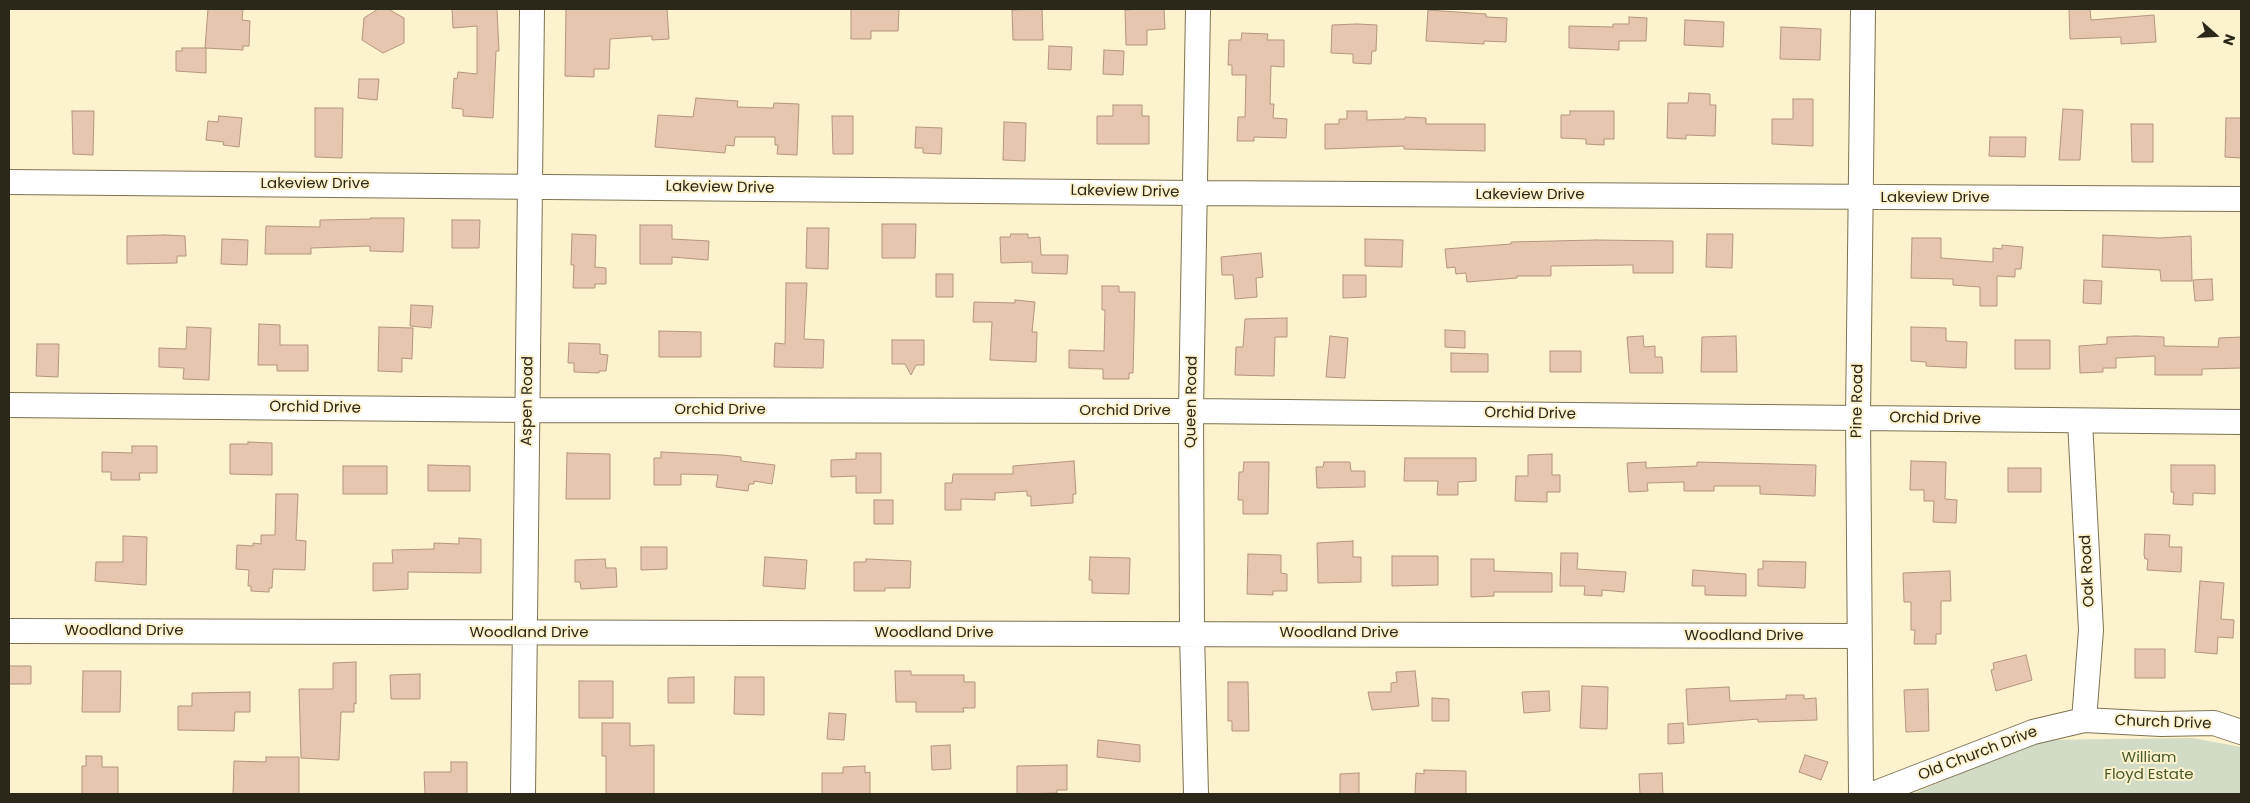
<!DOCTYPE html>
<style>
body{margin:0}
#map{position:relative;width:2250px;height:803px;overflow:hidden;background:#fcf2cd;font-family:Poppins,sans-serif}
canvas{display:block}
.frame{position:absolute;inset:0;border:10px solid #2b2719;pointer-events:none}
.north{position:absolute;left:2190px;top:10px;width:50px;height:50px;-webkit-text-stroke:4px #fcf2cd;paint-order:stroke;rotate:109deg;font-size:14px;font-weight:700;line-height:20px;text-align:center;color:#2b2719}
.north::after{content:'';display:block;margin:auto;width:18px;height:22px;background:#2b2719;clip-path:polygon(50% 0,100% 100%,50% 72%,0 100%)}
</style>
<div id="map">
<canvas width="2250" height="803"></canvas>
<div class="frame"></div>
<div class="north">N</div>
</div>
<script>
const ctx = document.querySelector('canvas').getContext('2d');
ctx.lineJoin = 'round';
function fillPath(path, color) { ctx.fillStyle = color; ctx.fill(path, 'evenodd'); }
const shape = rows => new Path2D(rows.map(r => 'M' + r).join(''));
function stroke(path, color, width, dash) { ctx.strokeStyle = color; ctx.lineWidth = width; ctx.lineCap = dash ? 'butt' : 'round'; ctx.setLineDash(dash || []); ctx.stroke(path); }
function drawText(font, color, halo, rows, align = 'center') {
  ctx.font = font + ' Poppins,sans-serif'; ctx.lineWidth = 4; ctx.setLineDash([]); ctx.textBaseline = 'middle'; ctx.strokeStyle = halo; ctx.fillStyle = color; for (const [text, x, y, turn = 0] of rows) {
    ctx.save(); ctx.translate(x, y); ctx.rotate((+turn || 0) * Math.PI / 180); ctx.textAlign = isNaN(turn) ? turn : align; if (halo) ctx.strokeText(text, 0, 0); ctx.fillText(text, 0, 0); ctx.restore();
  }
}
fillPath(shape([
 [2192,738,2241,747,2241,794,1912,794,2041,740]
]), '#d1dbc5');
const building = shape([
 [208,9,243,9,242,20,250,21,249,46,243,46,243,50,205,48,208,9],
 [378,9,388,9,404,18,404,43,383,53,362,40,364,18,378,9],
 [452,9,497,9,499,51,496,51,493,118,463,116,463,109,452,108,454,78,457,79,458,72,477,74,477,26,453,28,452,9],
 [566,9,667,9,669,39,652,40,652,36,610,39,609,69,594,69,594,77,565,76,566,9],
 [851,9,899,9,898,31,871,31,871,39,851,39,851,9],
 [1042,9,1043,40,1013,40,1012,10,1042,9],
 [1142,9,1164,9,1165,29,1147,30,1147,45,1126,45,1125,10,1142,9],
 [2069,9,2090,9,2091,20,2154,15,2156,42,2121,44,2121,37,2070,39,2069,9],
 [1428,10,1486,14,1486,17,1507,18,1506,42,1484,41,1484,44,1426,41,1428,10],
 [1629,17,1647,18,1646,41,1619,41,1619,50,1569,48,1569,26,1613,27,1613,24,1629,24,1629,17],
 [1685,20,1724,22,1723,47,1684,45,1685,20],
 [1357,24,1377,25,1376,51,1372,51,1371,64,1353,63,1353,54,1331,53,1332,25,1357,24],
 [1781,27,1821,29,1820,60,1780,59,1781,27],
 [1242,33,1268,34,1267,40,1284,40,1284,67,1271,66,1270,104,1274,104,1273,118,1287,119,1286,138,1254,137,1254,141,1237,141,1238,117,1245,117,1246,75,1232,75,1232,65,1228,65,1229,40,1241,40,1242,33],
 [1049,46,1072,47,1071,70,1048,69,1049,46],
 [182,48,206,48,206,73,176,71,176,51,182,51,182,48],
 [1104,50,1124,51,1123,75,1103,74,1104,50],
 [359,79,379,79,377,100,358,98,359,79],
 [1689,93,1710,94,1710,105,1716,105,1715,136,1686,135,1686,139,1667,138,1668,103,1688,103,1689,93],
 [696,98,738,101,737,107,773,108,774,103,799,104,797,155,777,154,778,145,775,145,775,137,735,137,734,146,726,145,725,153,655,147,658,115,693,117,696,98],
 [1793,99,1813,99,1813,146,1772,144,1772,119,1793,119,1793,99],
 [1113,105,1142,105,1142,116,1149,116,1149,144,1097,144,1097,116,1113,116,1113,105],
 [315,108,343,108,342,158,315,157,315,108],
 [2063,109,2083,110,2080,160,2059,160,2063,109],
 [72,111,94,111,93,155,73,154,72,111],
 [1347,111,1367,111,1367,120,1405,119,1405,117,1426,118,1426,124,1485,124,1485,151,1404,149,1404,146,1325,149,1325,124,1339,124,1339,119,1347,119,1347,111],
 [1570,111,1614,111,1614,139,1604,139,1604,145,1586,144,1586,139,1561,138,1561,115,1570,115,1570,111],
 [219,116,242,118,239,147,223,145,224,142,206,140,208,121,218,122,219,116],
 [832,116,853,116,853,154,833,154,832,116],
 [2226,118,2241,118,2241,158,2225,157,2226,118],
 [1004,122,1026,123,1025,161,1003,160,1004,122],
 [2131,124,2153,124,2153,162,2132,162,2131,124],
 [916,127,942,128,941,154,923,153,923,148,915,148,916,127],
 [1990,137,2026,137,2025,157,1989,156,1990,137],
 [371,218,404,218,403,252,370,251,370,246,311,248,311,254,265,254,266,226,320,227,320,220,371,219,371,218],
 [452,220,480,220,479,248,452,248,452,220],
 [882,224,916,224,915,258,882,258,882,224],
 [640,225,672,225,672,239,709,241,708,260,672,257,672,264,640,264,640,225],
 [807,228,829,228,828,269,806,268,807,228],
 [572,234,596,235,595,267,606,268,606,284,595,284,595,288,573,288,574,265,571,265,572,234],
 [1011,234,1028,234,1028,238,1040,237,1041,255,1068,255,1067,274,1032,273,1032,262,1001,263,1000,237,1010,237,1011,234],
 [1707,234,1733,234,1732,268,1706,267,1707,234],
 [165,235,185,236,186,256,177,256,177,263,127,264,127,236,165,235],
 [2103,235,2160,238,2191,236,2192,281,2161,281,2160,270,2102,267,2103,235],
 [1912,238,1941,238,1941,258,1993,262,1993,248,2002,249,2002,245,2023,247,2021,269,2015,269,2015,277,1997,276,1997,306,1980,306,1980,287,1953,285,1953,279,1911,278,1912,238],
 [222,239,248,240,247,265,221,264,222,239],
 [1365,239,1403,240,1402,267,1365,266,1365,239],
 [1596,240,1673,241,1673,273,1633,273,1633,265,1551,266,1551,276,1517,276,1517,278,1467,282,1466,273,1456,274,1455,267,1447,268,1445,249,1511,244,1511,242,1596,240],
 [1261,253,1263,277,1256,278,1257,297,1235,299,1233,275,1222,275,1221,257,1261,253],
 [936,274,953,274,953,297,936,297,936,274],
 [1343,275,1366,275,1366,297,1343,298,1343,275],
 [2212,279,2213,300,2195,301,2193,280,2212,279],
 [2084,280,2102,281,2101,304,2083,303,2084,280],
 [786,283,807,283,804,339,824,340,823,368,774,367,775,343,785,344,786,283],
 [1102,286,1119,286,1119,292,1135,292,1133,373,1129,373,1129,379,1103,379,1103,369,1069,368,1069,350,1104,351,1105,310,1102,310,1102,286],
 [1015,300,1035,302,1032,332,1037,332,1036,362,990,360,992,322,973,322,974,302,1015,303,1015,300],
 [411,305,433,306,431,328,410,326,411,305],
 [1287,318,1287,337,1275,337,1274,376,1235,375,1236,347,1243,347,1245,319,1287,318],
 [259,324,280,325,280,345,308,345,308,371,277,371,277,365,258,365,259,324],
 [187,327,211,328,209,380,183,379,184,368,159,367,159,348,186,349,187,327],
 [379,327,413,328,412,359,402,358,402,372,378,371,379,327],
 [1911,327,1946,328,1946,341,1967,342,1966,368,1926,366,1926,362,1911,361,1911,327],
 [1445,330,1465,331,1465,348,1445,347,1445,330],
 [659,331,701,332,701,357,659,357,659,331],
 [1330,336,1348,338,1345,378,1326,377,1330,336],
 [1643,336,1644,347,1655,346,1655,357,1662,357,1663,373,1630,373,1627,337,1643,336],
 [1736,336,1737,372,1701,372,1702,337,1736,336],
 [2136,336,2164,337,2164,346,2218,347,2219,338,2241,337,2241,368,2202,369,2202,375,2155,375,2155,356,2116,358,2116,368,2103,368,2103,372,2080,373,2079,346,2107,344,2107,337,2136,336],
 [892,340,924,340,924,365,916,365,911,375,905,364,892,364,892,340],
 [2015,340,2050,340,2050,369,2015,369,2015,340],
 [569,343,600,344,600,354,608,355,606,371,599,371,599,373,574,372,574,363,568,363,569,343],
 [37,344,59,344,58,377,36,376,37,344],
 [1550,351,1581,351,1581,372,1550,372,1550,351],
 [1451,353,1488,354,1488,372,1451,372,1451,353],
 [248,442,272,443,272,475,230,474,230,444,248,444,248,442],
 [132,446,157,446,157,473,139,473,140,480,111,480,111,472,102,472,102,452,132,453,132,446],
 [661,452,722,455,741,457,741,461,775,465,772,484,754,481,754,484,749,484,748,491,716,487,718,475,681,474,681,485,654,485,654,458,661,458,661,452],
 [567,453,610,454,610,499,566,499,567,453],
 [856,453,881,453,881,493,856,493,856,476,831,477,831,460,856,459,856,453],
 [1552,454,1552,475,1560,475,1560,492,1547,492,1547,502,1515,501,1516,476,1528,476,1528,455,1552,454],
 [1405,458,1476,458,1476,481,1458,482,1458,495,1437,495,1438,481,1404,481,1405,458],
 [1074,461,1076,494,1073,494,1073,503,1031,506,1031,496,1027,496,1027,491,995,493,995,500,961,499,961,510,945,510,945,483,952,483,953,474,1013,474,1013,466,1074,461],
 [1911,461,1946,462,1945,499,1957,500,1956,523,1933,522,1934,501,1924,501,1924,490,1910,490,1911,461],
 [1244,462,1269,462,1268,514,1243,514,1243,500,1238,500,1239,472,1243,472,1244,462],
 [1324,462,1350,462,1351,471,1365,471,1365,487,1317,488,1316,467,1323,467,1324,462],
 [1646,462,1646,468,1697,466,1697,462,1816,465,1815,496,1760,494,1760,486,1714,486,1714,491,1684,491,1684,482,1647,483,1648,491,1629,492,1627,463,1646,462],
 [428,465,470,466,470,491,428,491,428,465],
 [2171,465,2215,465,2215,494,2193,493,2193,505,2173,504,2174,492,2171,492,2171,465],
 [343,466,387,466,387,494,343,494,343,466],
 [2008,468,2041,468,2041,492,2008,492,2008,468],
 [276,494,298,494,296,540,306,541,305,570,273,569,272,588,269,588,269,592,251,591,251,586,248,586,249,570,236,569,237,545,253,546,253,543,261,544,261,535,275,535,276,494],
 [874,500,893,500,893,524,874,524,874,500],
 [2145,534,2170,535,2169,547,2182,547,2181,572,2147,570,2148,559,2145,559,2144,555,2145,534],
 [123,536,147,537,146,585,95,581,96,562,123,562,123,536],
 [459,538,481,539,481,573,408,572,408,589,373,591,373,563,393,563,392,550,434,549,434,543,459,544,459,538],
 [1353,541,1353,557,1361,557,1361,582,1318,583,1317,543,1353,541],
 [641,547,667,547,667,569,641,570,641,547],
 [1561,553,1578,553,1577,569,1626,572,1624,592,1602,590,1602,596,1584,595,1585,586,1560,586,1561,553],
 [1248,554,1281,555,1281,573,1287,574,1287,591,1273,591,1273,595,1247,594,1248,554],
 [1392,556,1438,556,1438,585,1392,586,1392,556],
 [765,557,807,560,805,589,763,586,765,557],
 [1090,557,1130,558,1129,594,1092,593,1092,580,1089,580,1090,557],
 [605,559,606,568,616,568,617,587,581,589,580,582,575,582,575,560,605,559],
 [866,559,911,561,910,588,885,588,885,591,854,591,854,562,866,562,866,559],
 [1471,559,1494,559,1494,571,1552,573,1552,592,1494,592,1494,596,1471,597,1471,559],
 [1763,561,1806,562,1805,588,1758,586,1758,569,1763,569,1763,561],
 [1693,570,1746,574,1746,596,1705,595,1705,586,1692,586,1693,570],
 [1950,571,1951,601,1941,601,1941,634,1936,634,1936,644,1914,644,1915,630,1911,630,1911,602,1904,602,1903,573,1950,571],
 [2200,581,2224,583,2221,619,2234,620,2233,638,2218,637,2217,654,2195,652,2200,581],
 [2135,649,2165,649,2165,678,2135,678,2135,649],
 [2026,655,2032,680,1996,691,1991,670,1994,669,1993,663,2026,655],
 [356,662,356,704,354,703,354,712,341,712,339,760,301,758,299,689,333,689,333,663,356,662],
 [9,666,31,666,31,684,9,684,9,666],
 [83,671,121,671,120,712,82,712,83,671],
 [895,671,911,671,911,675,964,675,964,682,975,682,975,708,963,708,964,712,916,712,916,702,896,702,895,671],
 [1415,671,1419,706,1372,710,1368,692,1391,692,1391,683,1397,682,1396,672,1415,671],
 [420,674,420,699,391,699,390,675,420,674],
 [694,677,694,703,668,703,668,678,694,677],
 [735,677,764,677,764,715,734,714,735,677],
 [579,681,613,681,613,718,579,718,579,681],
 [1228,682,1248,682,1249,731,1232,731,1232,721,1228,721,1228,682],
 [1582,686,1608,687,1607,729,1580,728,1582,686],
 [1729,687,1730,701,1786,699,1786,695,1804,695,1804,699,1816,698,1817,720,1758,722,1758,719,1688,725,1686,689,1729,687],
 [1928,689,1929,731,1906,732,1904,690,1928,689],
 [1549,691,1550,711,1524,713,1522,692,1549,691],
 [250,692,250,712,235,712,234,731,178,730,178,706,192,706,192,693,250,692],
 [1432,698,1449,699,1449,721,1432,721,1432,698],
 [829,713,846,714,844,740,827,739,829,713],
 [602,723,630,723,630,746,654,745,654,794,606,794,606,756,602,756,602,723],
 [1683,723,1684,743,1668,744,1668,724,1683,723],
 [1098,740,1140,745,1140,762,1097,757,1098,740],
 [950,745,951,769,932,770,931,746,950,745],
 [1805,755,1828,762,1821,780,1799,772,1805,755],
 [86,756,102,756,102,767,118,767,118,794,82,794,82,766,86,766,86,756],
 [266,757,299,757,299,794,233,794,234,761,266,762,266,757],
 [451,762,467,762,467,794,425,794,424,772,451,772,451,762],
 [1067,765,1067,790,1057,790,1057,793,1017,794,1017,766,1067,765],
 [865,766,865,773,870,772,870,794,822,794,822,773,843,773,843,767,865,766],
 [1424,770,1466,771,1466,794,1415,794,1416,773,1424,774,1424,770],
 [1359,773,1359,794,1340,794,1340,774,1359,773],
 [1662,773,1663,794,1640,794,1639,774,1662,773]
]);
fillPath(building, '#e7c6af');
stroke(building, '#b4957e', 1);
const minor = shape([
 [9,182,1195,193,2241,199],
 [9,405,527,410,1191,411,2241,422],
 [2080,421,2091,630,2084,720],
 [9,631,1859,636],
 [523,794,532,9],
 [1196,794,1192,633,1191,411,1198,9],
 [1861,794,1858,417,1863,9],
 [1873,794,2033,732,2084,720,2161,724,2214,723,2241,732]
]);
stroke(minor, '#7d7352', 26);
stroke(minor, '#fff', 24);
drawText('15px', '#2b2719', '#fcf2cd', [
 ["Lakeview Drive",315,184],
 ["Lakeview Drive",720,188,1],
 ["Lakeview Drive",1125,192,1],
 ["Lakeview Drive",1530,195],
 ["Lakeview Drive",1935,198],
 ["Aspen Road",528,401,-89],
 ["Pine Road",1858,401,-89],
 ["Queen Road",1192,402,-89],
 ["Orchid Drive",315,408,1],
 ["Orchid Drive",720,410],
 ["Orchid Drive",1125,411],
 ["Orchid Drive",1530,414,1],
 ["Orchid Drive",1935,419,1],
 ["Oak Road",2088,571,-93],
 ["Woodland Drive",124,631],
 ["Woodland Drive",529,633],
 ["Woodland Drive",934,633],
 ["Woodland Drive",1339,633],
 ["Woodland Drive",1744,636],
 ["Church Drive",2163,723,2],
 ["Old Church Drive",1978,754,-21]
]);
drawText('15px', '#475a2a', '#fcf2cd', [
 ["William",2149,758],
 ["Floyd Estate",2149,775]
]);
</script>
